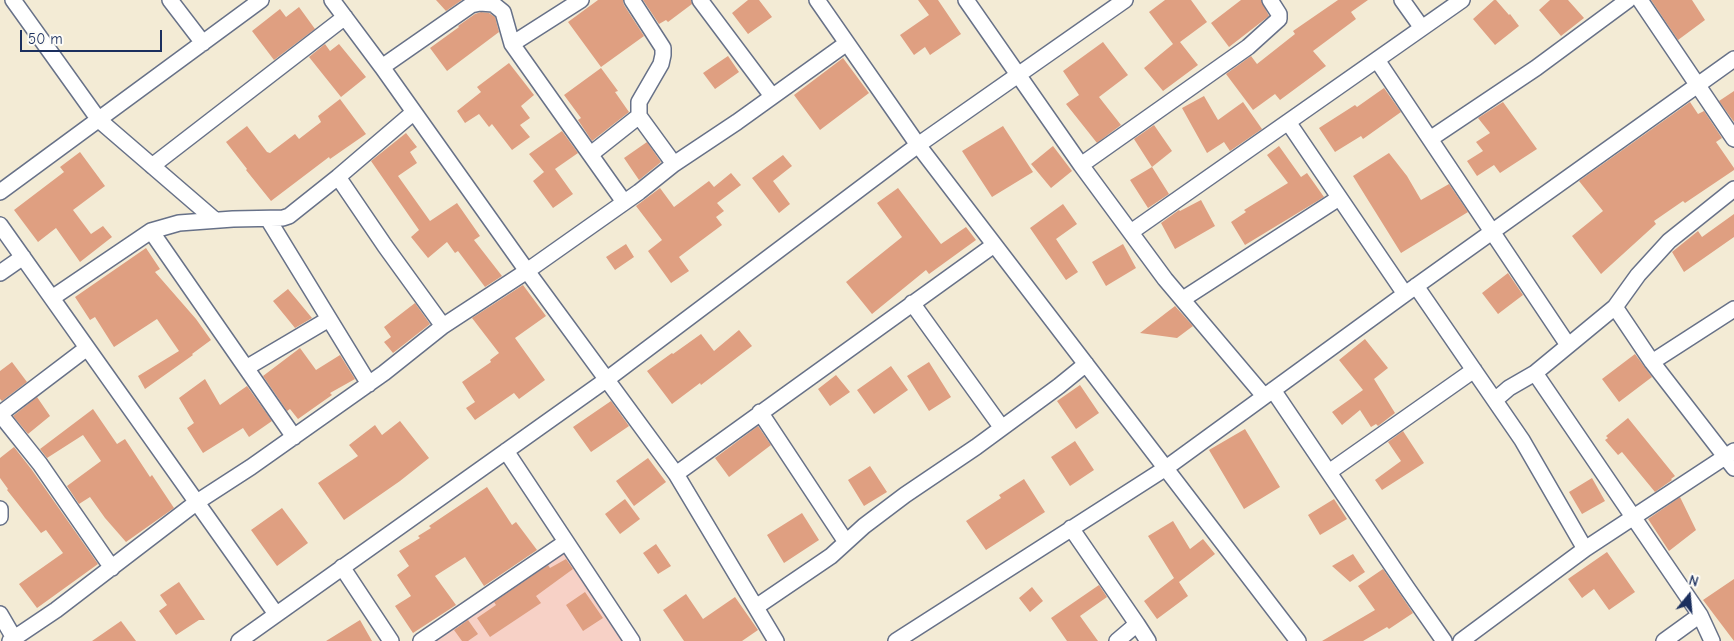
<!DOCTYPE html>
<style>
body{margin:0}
#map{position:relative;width:1734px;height:641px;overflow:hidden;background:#f3ebd5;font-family:"Comic Neue",sans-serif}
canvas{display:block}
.north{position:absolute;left:1664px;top:571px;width:50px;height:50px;-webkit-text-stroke:4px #fdfcf7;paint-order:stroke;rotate:17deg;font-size:14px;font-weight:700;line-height:20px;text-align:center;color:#1b2f5e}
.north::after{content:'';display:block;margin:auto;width:18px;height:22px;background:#1b2f5e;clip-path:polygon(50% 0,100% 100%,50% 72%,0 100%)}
.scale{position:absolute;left:20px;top:30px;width:142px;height:22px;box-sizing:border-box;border:2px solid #1b2f5e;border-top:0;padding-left:6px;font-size:15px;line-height:18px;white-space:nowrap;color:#1b2f5e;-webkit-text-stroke:4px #fdfcf7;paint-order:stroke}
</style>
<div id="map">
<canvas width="1734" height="641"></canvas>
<div class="north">N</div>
<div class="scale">50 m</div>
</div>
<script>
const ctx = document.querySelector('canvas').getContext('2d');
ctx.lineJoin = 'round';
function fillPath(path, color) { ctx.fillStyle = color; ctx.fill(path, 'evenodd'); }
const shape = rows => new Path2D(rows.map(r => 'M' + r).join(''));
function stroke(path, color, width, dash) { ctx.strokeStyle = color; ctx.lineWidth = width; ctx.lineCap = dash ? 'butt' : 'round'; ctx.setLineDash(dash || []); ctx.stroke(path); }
fillPath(shape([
 [563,552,624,641,431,641]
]), '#f7d1c6');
fillPath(shape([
 [436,0,462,0,446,11],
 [598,0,623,0,624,5,644,36,601,67,568,22],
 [643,0,691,0,692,4,668,22,666,20,659,24],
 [748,0,759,0,772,17,748,34,732,13],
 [918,0,938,0,961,34,930,55,925,47,914,55,900,35,929,15],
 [1165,0,1191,0,1207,22,1180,42,1198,65,1163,91,1144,68,1173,44,1149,12],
 [1241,0,1261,0,1269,16,1229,47,1211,23],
 [1338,0,1368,0,1351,12,1356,19,1313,51,1326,66,1280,100,1275,94,1253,110,1226,74,1251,56,1257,64,1295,34,1293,31],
 [1494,0,1496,0,1509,15,1510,14,1519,26,1495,45,1473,19],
 [1550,0,1568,0,1584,18,1561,36,1539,10],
 [1651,0,1692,0,1705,20,1678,40],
 [299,7,315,29,274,60,252,31,280,9,286,17],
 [481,12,489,13,495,17,499,32,447,71,430,48,459,27,458,26,475,14],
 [1103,42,1128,75,1099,97,1121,125,1097,143,1066,104,1079,95,1063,71],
 [325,44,330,51,339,44,366,77,341,97,309,57],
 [728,56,739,72,715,89,703,73],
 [843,58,869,93,820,130,794,95],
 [509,63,534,95,521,106,530,118,520,125,530,137,512,150,492,124,489,127,479,114,465,123,457,111,481,92,477,87],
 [601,68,618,91,615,92,629,112,592,141,578,120,581,118,564,95],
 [1384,88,1401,112,1363,139,1361,136,1335,152,1319,128,1355,105,1357,107],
 [1734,91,1734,122,1719,101],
 [1204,96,1218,120,1243,102,1262,129,1230,151,1224,142,1207,153,1182,108],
 [340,99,366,134,330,159,329,157,271,201,246,170,247,169,226,142,247,126,267,152,270,153,295,134,299,139,321,122,318,116],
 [1503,102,1537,149,1500,173,1494,165,1477,176,1467,161,1483,151,1476,142,1490,133,1478,118],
 [1690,102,1698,114,1704,111,1722,138,1716,142,1734,168,1734,170,1685,203,1683,201,1654,221,1656,224,1601,274,1572,236,1603,211,1579,181],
 [1154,125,1172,151,1152,167,1134,139],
 [1003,126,1033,172,992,197,962,151],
 [562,131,578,153,555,169,573,194,553,208,533,181,544,172,529,154],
 [406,133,417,147,410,152,417,163,398,176,430,221,457,203,480,236,474,240,502,276,485,287,458,251,455,253,447,242,428,258,411,237,419,230,371,161],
 [647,142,661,162,639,180,624,158],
 [1053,146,1072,171,1051,188,1031,164],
 [1279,146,1301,177,1307,173,1324,197,1245,245,1231,222,1246,212,1244,210,1288,183,1267,155],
 [80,152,105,186,73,210,91,234,103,226,112,237,80,262,56,228,38,242,14,210,64,172,60,167],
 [1389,153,1407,176,1421,200,1449,184,1468,212,1401,253,1353,176],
 [783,155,792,166,773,181,790,204,779,213,752,178],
 [1152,167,1169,194,1148,208,1130,180],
 [731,173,741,185,717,203,724,211,716,217,722,225,679,257,689,271,671,283,648,251,662,240,636,206,660,188,674,207,709,181,714,187],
 [898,188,941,244,966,227,976,240,929,274,926,270,872,314,846,282,902,237,877,203],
 [1201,200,1215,226,1175,249,1161,223,1179,210,1180,211],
 [1063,204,1077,224,1056,239,1078,272,1066,280,1030,228],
 [1734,214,1734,237,1684,272,1672,252,1698,231,1702,237],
 [626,244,634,257,615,270,606,257],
 [1123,244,1136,268,1106,286,1092,262],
 [146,248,160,269,155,272,196,319,211,340,192,354,193,355,145,389,138,376,179,351,157,319,114,347,95,317,90,320,75,297],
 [1508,273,1523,295,1498,314,1482,293],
 [523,285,546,316,515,338,545,380,519,399,514,393,475,420,466,408,475,402,462,382,491,362,490,360,499,353,472,318],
 [288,289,312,318,295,328,273,301],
 [415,303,430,324,393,353,384,342,391,337,384,327],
 [1175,306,1193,326,1177,338,1140,333],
 [739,330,752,346,701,385,700,383,672,404,647,371,672,353,673,354,701,334,714,351],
 [1365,339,1388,368,1374,379,1395,413,1378,426,1376,424,1371,427,1360,410,1342,425,1332,412,1363,390,1339,360],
 [300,348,316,370,340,355,355,379,330,393,332,395,298,419,290,409,287,411,263,376],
 [1635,354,1652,377,1619,402,1602,379],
 [12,362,27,382,2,401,0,399,0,371],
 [929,362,951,397,929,411,907,376],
 [891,366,908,390,874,414,857,390],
 [836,375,850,392,830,406,818,389],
 [205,379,220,405,247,386,272,421,249,437,243,428,203,453,187,428,194,423,179,398],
 [1080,385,1099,413,1076,429,1057,401],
 [37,397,50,416,28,434,13,416],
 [611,401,629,426,591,452,573,427],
 [93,409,117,444,125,439,150,477,152,475,174,508,126,542,105,518,90,497,79,504,67,486,101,461,83,435,47,458,40,449],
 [1628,418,1675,476,1671,479,1672,480,1655,492,1622,452,1618,455,1605,440,1608,438,1606,436],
 [400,421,429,458,400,481,344,520,318,483,358,456,349,445,375,425,382,435],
 [758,426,771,445,729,477,715,458],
 [1245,429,1280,487,1244,509,1209,450],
 [1403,431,1424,463,1382,490,1375,480,1401,461,1388,442],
 [1075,441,1094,470,1070,486,1051,457],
 [14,447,32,470,98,564,37,608,19,584,63,553,46,530,41,533,7,490,8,489,0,478,0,458],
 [648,458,666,482,634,506,616,481],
 [870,466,887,492,864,506,848,480],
 [1592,478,1605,501,1582,514,1569,492],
 [1024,479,1045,512,986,550,966,521,1001,498,999,495],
 [487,487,512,525,516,522,537,550,484,586,465,557,435,576,456,605,413,633,395,606,411,596,397,575,409,566,399,551,420,538,418,536,431,528,429,526],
 [1680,497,1696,530,1669,551,1648,519],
 [625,499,640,519,620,534,605,514],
 [1334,499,1347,519,1320,535,1308,515],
 [282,508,308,543,277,566,251,530],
 [802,513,819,540,784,563,767,535],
 [1173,521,1190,549,1203,539,1215,554,1179,582,1188,596,1157,619,1144,601,1174,578,1148,536],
 [656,544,671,566,658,574,643,553],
 [1607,552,1635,592,1609,610,1594,589,1582,598,1568,579],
 [1353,554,1365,572,1350,582,1332,566],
 [566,559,573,569,536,596,541,603,490,637,477,618,496,605,494,602,548,565,550,568],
 [1383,569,1413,613,1389,629,1387,627,1363,641,1322,641,1375,610,1358,586],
 [1734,579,1734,641,1703,600],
 [179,582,205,620,199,620,176,635,159,611,167,605,160,595],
 [1099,585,1107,597,1080,616,1098,641,1067,641,1051,618],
 [1032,587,1043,601,1030,612,1019,598],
 [585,592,603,618,583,631,566,605],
 [686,594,703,619,735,597,758,630,742,641,684,641,663,610],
 [360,620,372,641,326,641],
 [468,620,478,634,468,641,462,641,454,630],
 [121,621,136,641,92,641]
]), '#df9f81');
const minor = shape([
 [13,0,99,120,215,220],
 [170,0,203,43],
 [332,0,382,67,527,271,676,474,776,641],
 [632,0,663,48,663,55,661,64,639,102,639,116,674,164],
 [700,0,772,96],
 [817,0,918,145,1298,641],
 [966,0,1081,165,1165,279,1264,396],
 [1402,0,1422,28],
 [1640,0,1734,139],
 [512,44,581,0],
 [1377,60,1568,345],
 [382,67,471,5,480,3,493,4,503,12,512,44,624,202],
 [1288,122,1405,294],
 [1430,139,1536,68,1628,0],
 [591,154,639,116],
 [1081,165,1248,47,1279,19,1279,14,1270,0],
 [152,166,345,17],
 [338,177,385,246,443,326],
 [0,192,261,0],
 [268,219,369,384],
 [0,225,276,614],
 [151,231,294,437],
 [1131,232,1462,0],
 [0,273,23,257],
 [1416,286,1522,440,1585,549],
 [52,298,151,231,179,223,233,219,283,218,289,216,338,177,414,112],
 [1183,299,1339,198],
 [912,303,1002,428],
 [1615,307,1652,362,1734,468],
 [1652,362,1734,309],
 [246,368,329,319],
 [1535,373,1700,615,1712,641],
 [1273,390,1407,588,1444,641],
 [1495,400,1509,388,1535,373,1615,307,1638,275,1669,241,1734,189],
 [760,412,846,542],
 [0,414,40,464,112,568],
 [0,414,87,348],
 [506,451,632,641],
 [1329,472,1474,370],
 [676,474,994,245],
 [0,509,0,517],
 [1071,528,1137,624],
 [342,567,391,641],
 [756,607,831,556,864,526,905,495,976,447,1059,386,1086,364],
 [0,614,14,638],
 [10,641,56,610,197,502,251,467,384,373,443,326,527,271,639,192,674,164,737,122,847,43],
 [239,641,606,380,918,145,1125,0],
 [421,641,566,542],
 [896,641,1166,468,1405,294,1734,59],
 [1117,641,1137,624,1148,641],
 [1461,641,1585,549,1734,451],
 [1664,641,1700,615]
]);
stroke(minor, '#677188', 18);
stroke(minor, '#fff', 15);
</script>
